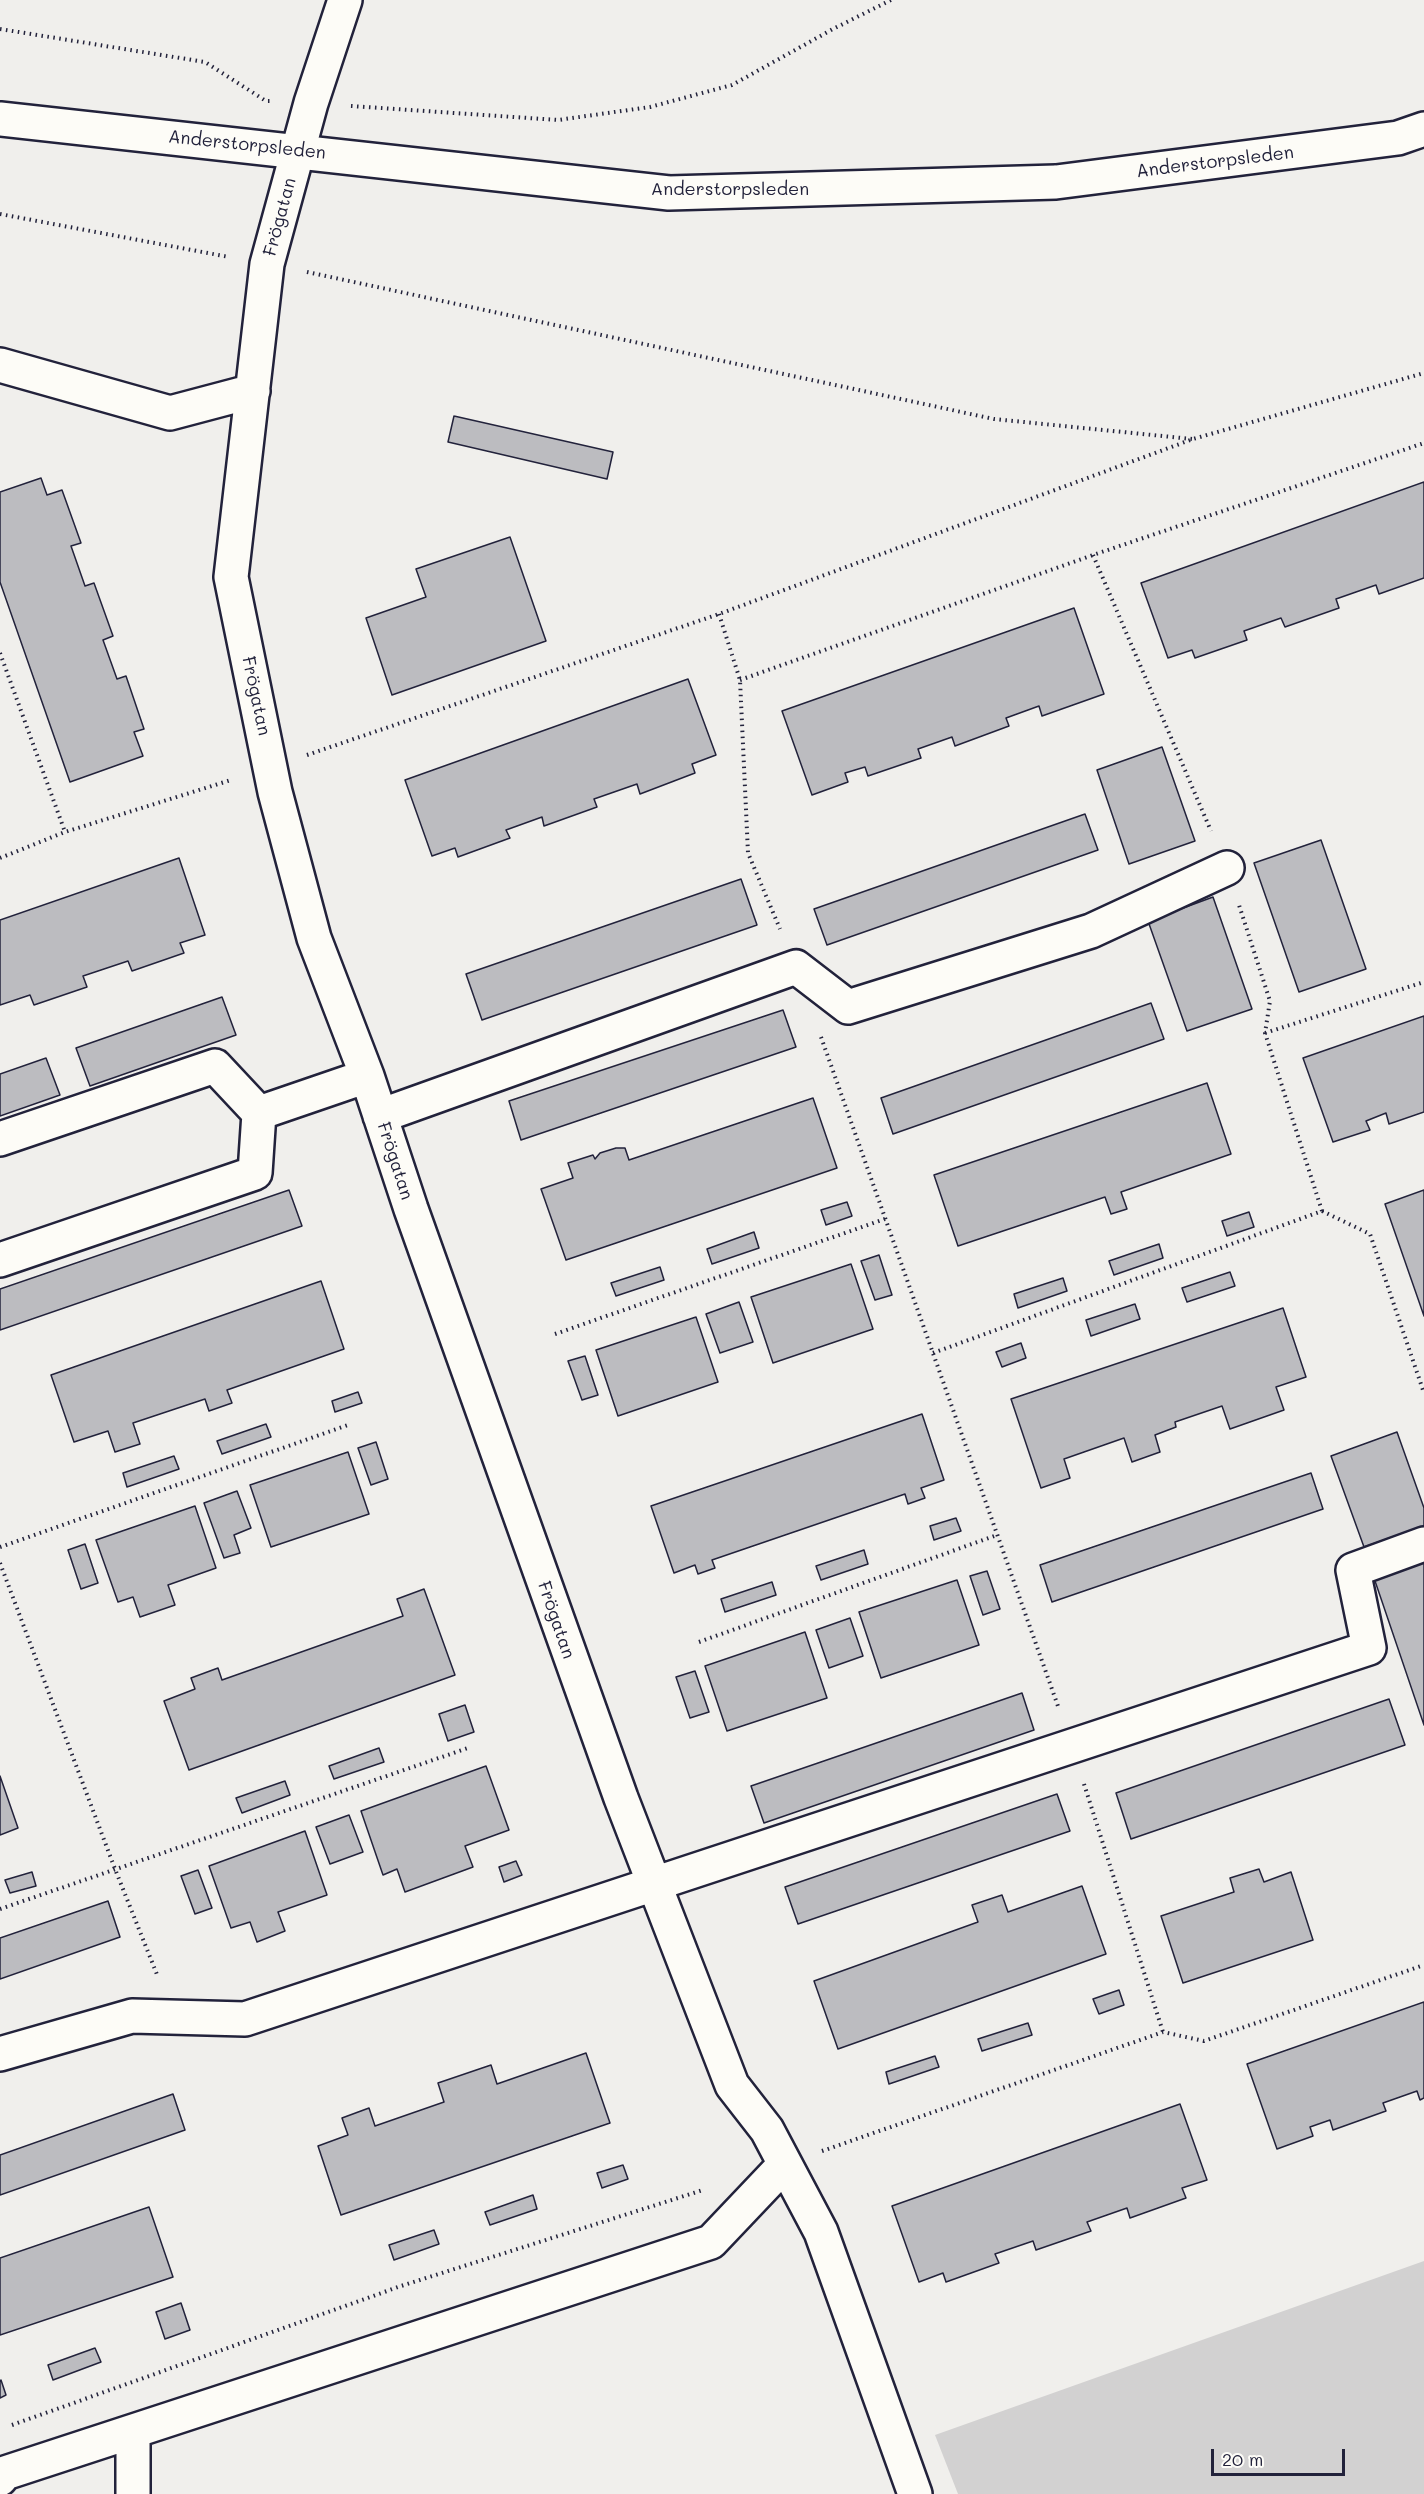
<!DOCTYPE html>
<meta charset="utf-8">
<style>
body{margin:0}
#map{position:relative;width:1424px;height:2494px;overflow:hidden;background:#f0efec;font-family:Mali,sans-serif}
canvas{display:block}
.scale{position:absolute;left:1211px;top:2449px;width:134px;height:27px;box-sizing:border-box;border:3px solid #22223b;border-top:0;padding-left:8px;font-size:18px;line-height:21px;white-space:nowrap;color:#22223b;-webkit-text-stroke:4px #fdfcf7;paint-order:stroke}
</style>
<div id="map">
<canvas width="1424" height="2494"></canvas>
<div class="scale">20 m</div>
</div>
<script>
const ctx = document.querySelector('canvas').getContext('2d');
ctx.lineJoin = 'round';
function fillPath(path, color) { ctx.fillStyle = color; ctx.fill(path, 'evenodd'); }
const shape = rows => new Path2D(rows.map(r => 'M' + r).join(''));
function stroke(path, color, width, dash) { ctx.strokeStyle = color; ctx.lineWidth = width; ctx.lineCap = dash ? 'butt' : 'round'; ctx.setLineDash(dash || []); ctx.stroke(path); }
function drawText(font, color, halo, rows, align = 'center') {
  ctx.font = font + ' Mali,sans-serif'; ctx.lineWidth = 4.5; ctx.setLineDash([]); ctx.textBaseline = 'middle'; ctx.strokeStyle = halo; ctx.fillStyle = color; for (const [text, x, y, turn = 0] of rows) {
    ctx.save(); ctx.translate(x, y); ctx.rotate((+turn || 0) * Math.PI / 180); ctx.textAlign = isNaN(turn) ? turn : align; if (halo) ctx.strokeText(text, 0, 0); ctx.fillText(text, 0, 0); ctx.restore();
  }
}
fillPath(shape([
 [1424,2261,1424,2494,958,2494,935,2435]
]), '#d2d1d1');
const building = shape([
 [454,416,613,452,607,479,448,442,454,416],
 [41,478,47,495,62,490,81,543,71,546,85,586,94,583,113,636,103,640,117,679,126,676,144,729,134,732,143,756,70,782,0,582,0,492,41,478],
 [1424,482,1424,578,1379,594,1376,585,1336,599,1339,608,1285,627,1281,618,1244,631,1247,640,1195,658,1192,650,1168,658,1141,583,1424,482],
 [510,537,546,641,392,695,366,618,426,597,416,569,510,537],
 [1074,608,1104,694,1042,716,1039,706,1006,718,1009,726,955,746,952,737,918,749,921,758,868,776,865,767,845,773,848,782,812,795,782,711,1074,608],
 [688,679,716,755,692,764,695,773,640,794,637,784,594,799,597,807,544,826,542,817,506,830,510,838,458,857,455,848,432,856,405,780,688,679],
 [1162,747,1195,841,1129,864,1097,770,1162,747],
 [1085,814,1098,850,827,945,814,909,1085,814],
 [1321,840,1366,969,1299,992,1254,863,1321,840],
 [179,858,205,935,180,943,184,953,132,971,128,961,83,976,87,987,34,1005,30,995,0,1005,0,920,179,858],
 [741,879,757,925,482,1020,466,974,741,879],
 [1213,897,1252,1009,1187,1031,1148,921,1213,897],
 [222,997,236,1035,90,1086,76,1048,222,997],
 [1151,1003,1164,1039,893,1134,881,1098,1151,1003],
 [783,1010,796,1047,521,1140,509,1101,783,1010],
 [1424,1016,1424,1112,1389,1124,1386,1113,1366,1121,1370,1130,1333,1142,1303,1058,1424,1016],
 [46,1058,60,1095,0,1116,0,1074,46,1058],
 [1207,1083,1231,1154,1121,1192,1127,1209,1111,1214,1105,1197,958,1246,934,1175,1207,1083],
 [813,1098,837,1168,566,1260,541,1189,573,1178,568,1163,593,1155,595,1159,600,1153,616,1148,625,1148,629,1160,813,1098],
 [289,1190,302,1226,0,1330,0,1289,289,1190],
 [1424,1190,1424,1316,1385,1204,1424,1190],
 [847,1202,852,1216,826,1225,821,1210,847,1202],
 [1249,1212,1254,1227,1227,1236,1222,1221,1249,1212],
 [754,1232,759,1248,712,1264,707,1249,754,1232],
 [1159,1244,1163,1258,1114,1275,1109,1261,1159,1244],
 [879,1255,892,1295,875,1300,861,1261,879,1255],
 [851,1264,873,1329,773,1363,751,1297,851,1264],
 [660,1267,664,1280,616,1296,611,1283,660,1267],
 [1230,1272,1235,1286,1187,1302,1182,1288,1230,1272],
 [1063,1278,1067,1291,1018,1308,1014,1294,1063,1278],
 [321,1281,344,1349,227,1390,232,1403,209,1411,205,1399,133,1423,140,1444,115,1452,108,1431,74,1442,51,1375,321,1281],
 [739,1302,753,1342,720,1353,706,1314,739,1302],
 [1135,1304,1140,1319,1091,1336,1086,1320,1135,1304],
 [1283,1308,1306,1377,1276,1387,1284,1410,1230,1429,1222,1406,1175,1422,1176,1427,1155,1435,1160,1452,1132,1462,1124,1438,1064,1459,1070,1478,1041,1488,1011,1399,1283,1308],
 [696,1317,718,1382,618,1416,596,1350,696,1317],
 [1021,1343,1026,1358,1002,1367,996,1352,1021,1343],
 [585,1356,598,1395,582,1400,568,1361,585,1356],
 [358,1392,362,1403,335,1412,332,1401,358,1392],
 [922,1414,944,1480,921,1488,925,1498,908,1504,905,1494,712,1560,715,1568,698,1574,695,1565,674,1573,651,1506,922,1414],
 [266,1424,271,1437,222,1454,217,1441,266,1424],
 [1397,1432,1424,1508,1424,1526,1364,1547,1331,1456,1397,1432],
 [376,1442,388,1479,371,1485,358,1448,376,1442],
 [348,1452,369,1514,271,1547,250,1485,348,1452],
 [174,1456,179,1469,127,1487,123,1473,174,1456],
 [1311,1473,1323,1509,1052,1602,1040,1565,1311,1473],
 [237,1491,251,1528,234,1535,240,1553,224,1558,204,1503,237,1491],
 [195,1506,216,1568,168,1585,175,1605,140,1617,133,1597,118,1602,96,1540,195,1506],
 [956,1518,961,1531,934,1540,930,1526,956,1518],
 [85,1544,98,1583,81,1589,68,1550,85,1544],
 [864,1550,868,1564,821,1580,816,1566,864,1550],
 [1424,1561,1424,1725,1374,1578,1424,1561],
 [987,1571,1000,1609,983,1615,970,1576,987,1571],
 [957,1580,979,1645,881,1678,859,1612,957,1580],
 [772,1582,776,1595,725,1612,721,1599,772,1582],
 [424,1589,455,1675,189,1770,164,1701,195,1689,191,1678,218,1668,222,1680,403,1616,397,1599,424,1589],
 [850,1618,863,1656,829,1668,816,1630,850,1618],
 [805,1632,827,1698,727,1731,705,1666,805,1632],
 [695,1671,709,1712,690,1718,676,1677,695,1671],
 [1022,1693,1034,1730,764,1823,751,1786,1022,1693],
 [1389,1699,1405,1745,1131,1839,1116,1793,1389,1699],
 [465,1705,474,1732,448,1741,439,1714,465,1705],
 [379,1748,384,1762,334,1779,329,1766,379,1748],
 [486,1766,509,1830,465,1846,473,1867,405,1892,397,1869,383,1875,361,1811,486,1766],
 [0,1776,18,1828,0,1835,0,1776],
 [285,1781,290,1795,242,1813,236,1798,285,1781],
 [1057,1794,1070,1831,798,1924,785,1887,1057,1794],
 [349,1815,363,1852,330,1864,316,1827,349,1815],
 [305,1831,327,1895,278,1912,285,1931,257,1942,250,1922,231,1928,209,1866,305,1831],
 [516,1861,522,1875,504,1882,499,1867,516,1861],
 [1259,1869,1264,1882,1291,1872,1313,1940,1183,1983,1161,1916,1234,1892,1230,1878,1259,1869],
 [198,1870,212,1908,195,1914,181,1876,198,1870],
 [32,1872,36,1886,10,1893,5,1880,32,1872],
 [1082,1886,1106,1954,838,2049,814,1981,978,1922,972,1905,1002,1895,1008,1912,1082,1886],
 [108,1901,120,1937,0,1979,0,1938,108,1901],
 [1119,1990,1124,2005,1099,2014,1093,1999,1119,1990],
 [1424,2002,1424,2098,1420,2100,1417,2091,1383,2103,1386,2111,1333,2130,1330,2120,1310,2127,1313,2136,1277,2149,1247,2064,1424,2002],
 [1028,2023,1032,2035,982,2051,978,2039,1028,2023],
 [586,2053,610,2123,341,2215,318,2146,348,2135,342,2118,369,2108,375,2126,444,2102,438,2083,491,2065,497,2084,586,2053],
 [935,2056,939,2067,889,2084,886,2072,935,2056],
 [173,2094,185,2130,0,2195,0,2155,173,2094],
 [1180,2104,1207,2180,1182,2188,1186,2198,1130,2218,1127,2208,1087,2222,1091,2231,1036,2250,1033,2241,995,2254,999,2263,946,2282,943,2273,919,2282,892,2206,1180,2104],
 [623,2165,628,2179,602,2188,597,2173,623,2165],
 [533,2195,537,2209,490,2225,485,2212,533,2195],
 [149,2207,173,2277,0,2335,0,2258,149,2207],
 [434,2230,439,2244,394,2260,389,2245,434,2230],
 [181,2303,190,2330,165,2339,156,2312,181,2303],
 [95,2348,101,2362,53,2380,48,2365,95,2348],
 [1,2380,6,2395,0,2398,0,2381,1,2380]
]);
fillPath(building, '#bcbcc0');
stroke(building, '#22223b', 1.5);
const minor = shape([
 [345,0,311,103,267,264,231,577,275,792,314,938,367,1076,411,1209,621,1798,732,2085,767,2130,821,2232,915,2494],
 [0,365,170,413,253,391],
 [259,1113,367,1076],
 [380,1116,796,967,848,1007,1091,931,1227,868],
 [0,1139,215,1066,259,1113,255,1173,0,1260],
 [0,2054,132,2016,245,2019,1369,1648,1353,1570,1424,1544],
 [133,2432,133,2494],
 [0,2479,5,2473,711,2242,785,2164]
]);
const major = shape([
 [0,119,669,193,1056,182,1398,138,1424,129]
]);
stroke(minor, '#22223b', 38);
stroke(major, '#22223b', 38);
stroke(shape([
 [0,29,205,62,266,101,272,101],
 [351,106,558,120,650,107,732,85,833,29,891,0],
 [0,214,229,257],
 [307,272,994,419,1192,439],
 [1093,555,1211,831],
 [719,614,740,680,748,853,780,929],
 [0,653,65,832],
 [740,680,1093,555,1424,443],
 [307,755,719,614,1193,439,1424,373],
 [0,858,65,832,231,780],
 [1265,1033,1424,982],
 [821,1037,1059,1709],
 [1322,1211,1370,1234,1424,1393],
 [555,1334,885,1219],
 [933,1353,1322,1211,1265,1033,1270,1001,1239,905],
 [0,1547,351,1424],
 [0,1563,115,1869,158,1977],
 [699,1642,997,1535],
 [1084,1784,1163,2032],
 [0,1909,468,1748],
 [822,2151,1163,2032,1204,2041,1424,1965],
 [12,2425,401,2286,703,2190]
]), '#22223b', 4, [1.5, 4.5]);
stroke(minor, '#fdfcf7', 33);
stroke(major, '#fdfcf7', 33);
drawText('18px', '#22223b', '#fdfcf7', [
 ["Anderstorpsleden",247,145,6],
 ["Anderstorpsleden",1215,162,-7],
 ["Anderstorpsleden",730,189],
 ["Frögatan",280,217,-75],
 ["Frögatan",256,696,78],
 ["Frögatan",395,1161,72],
 ["Frögatan",556,1620,71]
]);
</script>
